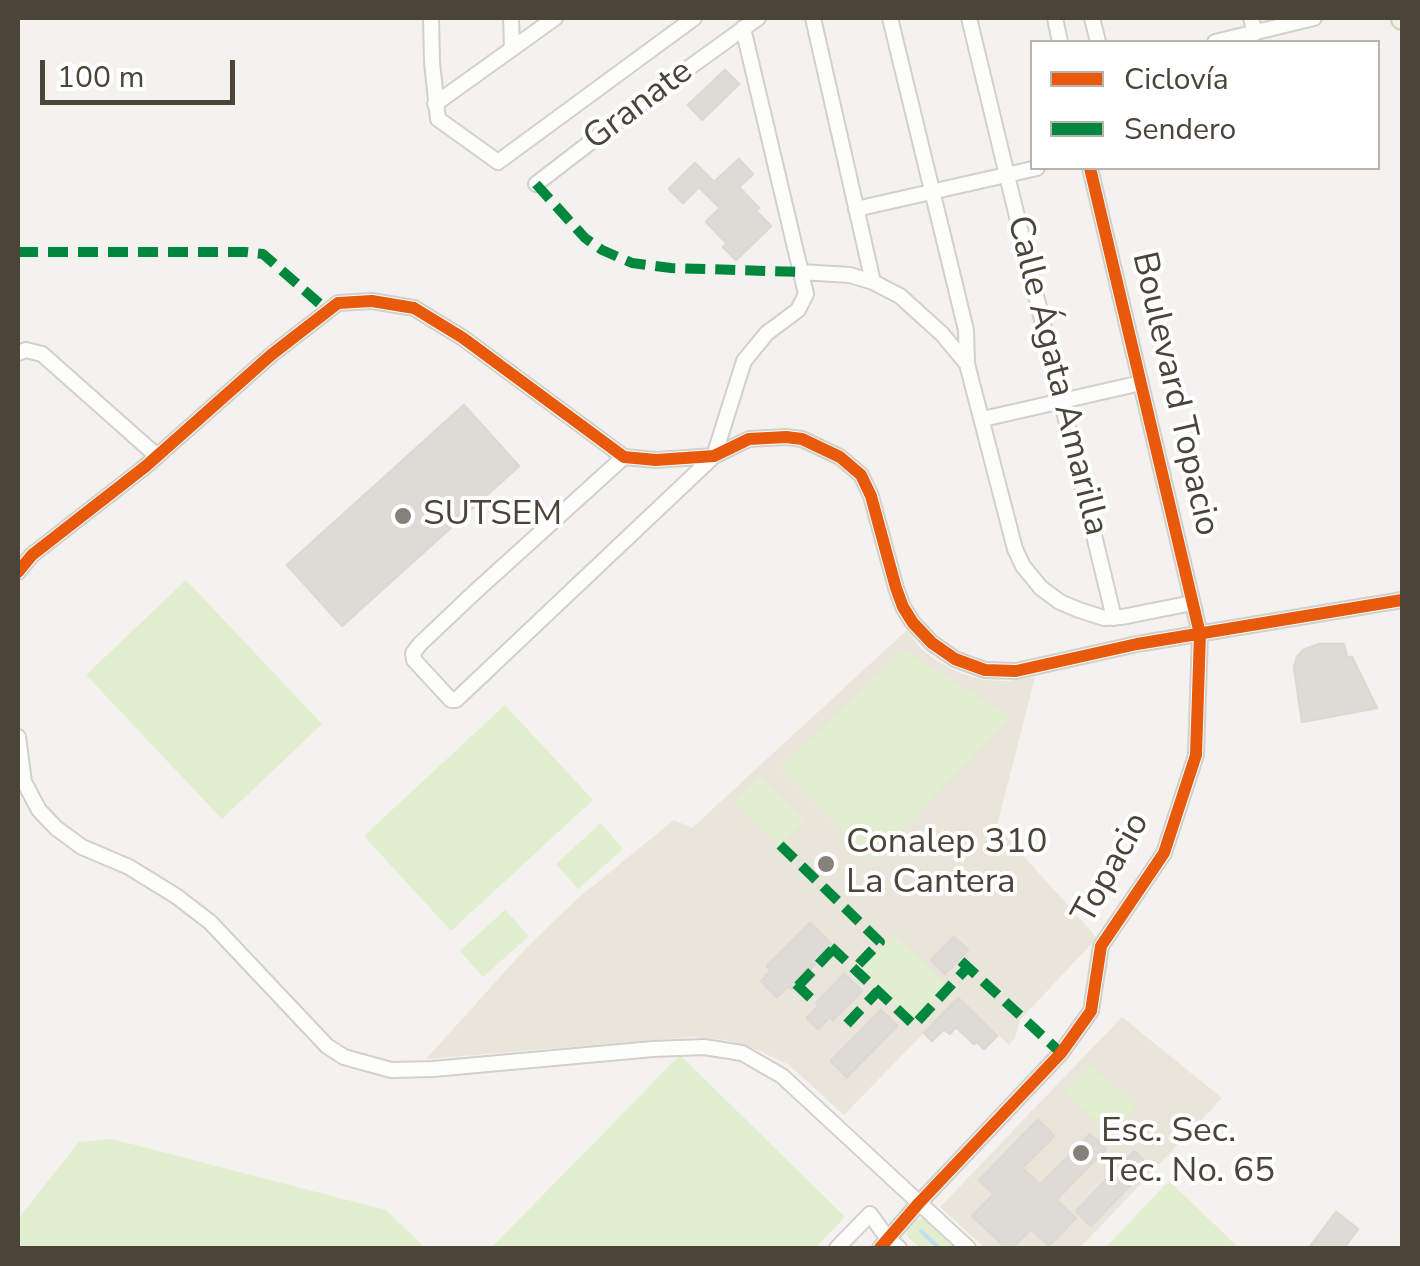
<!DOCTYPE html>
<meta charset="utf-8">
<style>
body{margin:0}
#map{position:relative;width:1420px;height:1266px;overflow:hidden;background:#f4f2ee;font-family:"Nunito Sans",sans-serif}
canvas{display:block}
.frame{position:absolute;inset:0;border:20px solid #4b4439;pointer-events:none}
.legend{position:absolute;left:1030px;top:40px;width:350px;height:130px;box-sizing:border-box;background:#fff;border:2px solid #b7b4b0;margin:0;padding:12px 18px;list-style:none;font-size:30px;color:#4b4439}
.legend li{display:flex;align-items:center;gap:20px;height:50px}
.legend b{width:50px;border:2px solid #b7b4b0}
.scale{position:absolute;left:40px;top:60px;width:195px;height:45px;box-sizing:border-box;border:5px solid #4b4439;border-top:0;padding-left:12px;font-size:30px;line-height:35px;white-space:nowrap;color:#4b4439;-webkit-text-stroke:8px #fff;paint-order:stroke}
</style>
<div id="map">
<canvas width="1420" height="1266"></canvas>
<div class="frame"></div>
<ul class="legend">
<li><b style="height:12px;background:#e8590c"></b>Ciclovía</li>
<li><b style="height:12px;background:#00873e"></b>Sendero</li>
</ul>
<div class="scale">100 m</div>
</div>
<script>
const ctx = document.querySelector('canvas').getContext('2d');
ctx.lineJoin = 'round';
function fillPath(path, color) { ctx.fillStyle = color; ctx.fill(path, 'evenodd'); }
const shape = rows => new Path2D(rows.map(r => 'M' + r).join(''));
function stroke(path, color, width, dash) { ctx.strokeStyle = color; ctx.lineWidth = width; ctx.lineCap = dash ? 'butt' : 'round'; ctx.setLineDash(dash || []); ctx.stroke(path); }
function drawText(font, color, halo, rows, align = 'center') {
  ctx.font = font + ' "Nunito Sans",sans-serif'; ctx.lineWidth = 8; ctx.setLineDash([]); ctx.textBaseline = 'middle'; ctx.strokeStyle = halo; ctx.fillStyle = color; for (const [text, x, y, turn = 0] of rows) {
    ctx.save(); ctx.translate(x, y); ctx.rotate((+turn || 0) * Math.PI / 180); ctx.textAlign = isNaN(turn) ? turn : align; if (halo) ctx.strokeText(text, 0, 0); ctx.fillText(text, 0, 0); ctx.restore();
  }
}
fillPath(shape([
 [907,630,921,649,937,661,957,672,984,680,1008,681,1035,677,997,826,1097,938,1020,1020,1015,1038,1009,1045,958,998,844,1115,789,1065,760,1051,726,1040,693,1037,426,1059,528,946,577,899,674,820,692,828],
 [1122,1017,1222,1098,1080,1248,985,1248,940,1207]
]), '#eae5da');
fillPath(shape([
 [186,580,322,724,222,819,86,675],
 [905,651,1010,717,873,861,779,768],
 [505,705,593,800,451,931,364,836],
 [760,776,804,820,779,846,734,802],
 [601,823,623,849,578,889,556,864],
 [505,910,529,936,483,977,460,951],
 [894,934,948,987,913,1022,860,969],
 [680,1055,845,1217,815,1248,491,1248],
 [1090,1064,1136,1107,1110,1135,1064,1092],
 [112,1139,386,1210,425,1248,18,1248,18,1219,79,1142],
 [1169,1181,1239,1248,1105,1248],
 [923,1218,956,1248,920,1248,906,1235,911,1222]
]), '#e1eecf');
stroke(shape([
 [921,1231,939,1248]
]), '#c0ddf1', 4);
const building = shape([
 [725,70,739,84,702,120,688,105,725,70],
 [739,159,753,174,739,187,759,208,756,211,771,226,736,260,723,247,727,244,706,222,720,208,699,187,683,203,669,189,695,163,714,182,739,159],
 [464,405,519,466,342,626,287,565,464,405],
 [1319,644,1344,644,1347,657,1352,657,1377,708,1302,722,1294,667,1297,657,1303,650,1319,644],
 [810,923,833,946,791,989,788,986,777,997,761,981,771,970,767,966,810,923],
 [954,937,968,950,945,974,931,960,954,937],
 [844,974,862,991,833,1020,830,1017,818,1029,807,1018,819,1006,816,1003,844,974],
 [958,998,997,1036,984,1049,977,1042,974,1044,956,1027,950,1034,944,1029,932,1041,924,1033,958,998],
 [881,1010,897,1026,847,1077,831,1061,881,1010],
 [1038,1120,1054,1136,1022,1168,1040,1185,1090,1134,1106,1149,1056,1200,1076,1218,1049,1246,1031,1229,1012,1248,1006,1248,972,1216,994,1194,979,1180,1038,1120],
 [1134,1151,1149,1166,1091,1226,1076,1211,1134,1151],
 [1336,1212,1358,1229,1344,1248,1309,1248,1336,1212]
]);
fillPath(building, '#dedbd6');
stroke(building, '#dcd9d4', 2.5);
const street = shape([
 [431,18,432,62,438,119,498,162,694,18],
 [511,18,512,48],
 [813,18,873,282],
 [890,18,966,330,967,363],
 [969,18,1114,618],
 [1055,18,1060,42],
 [1092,18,1098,42],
 [1251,18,1255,33],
 [1215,42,1314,18],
 [435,104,555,18],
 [536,184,665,85,758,18],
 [856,209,1037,168],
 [800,272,850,275,873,282,900,296,942,334,967,364,1015,549,1023,566,1041,588,1060,602,1079,610,1104,618,1122,617,1192,603],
 [18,353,26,350,42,354,157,456],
 [983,419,1141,383],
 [624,457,476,591,420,644,413,653,414,660,451,700,456,700,714,456,744,361,767,333,798,310,806,294,743,28],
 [18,572,32,555,146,466,271,355,338,303,372,301,414,308,463,338,624,457,656,460,714,456,749,439,786,437,802,439,840,457,861,475,871,496,896,588,903,607,913,623,932,643,955,659,985,670,1016,671,1137,644,1402,600],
 [18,737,24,782,39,810,56,828,82,847,129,867,176,896,210,922,327,1046,344,1057,391,1070,433,1069,653,1049,704,1047,742,1053,782,1076,968,1248],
 [837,1248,870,1214,888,1239,899,1248],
 [880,1248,919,1203,1061,1053,1091,1011,1101,946,1164,853,1196,755,1200,634,1090,168]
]);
const primary = shape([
 [1402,18,1402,19]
]);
stroke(street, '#d2d0cb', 18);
stroke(primary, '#d6cebb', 24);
stroke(street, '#fdfdfc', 14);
stroke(primary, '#f2efe6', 20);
stroke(shape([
 [536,184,585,238,602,250,632,263,671,268,800,272],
 [18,252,245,252,263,254,328,311],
 [780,845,880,942,854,969],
 [831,947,914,1025,968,967],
 [961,961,1061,1053],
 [796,984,816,1003],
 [798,986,833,949],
 [847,1024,878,991]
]), '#00873e', 10, [20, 10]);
stroke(shape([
 [18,572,32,555,146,466,271,355,338,303,372,301,414,308,463,338,624,457,656,460,714,456,749,439,786,437,802,439,840,457,861,475,871,496,896,588,903,607,913,623,932,643,955,659,985,670,1016,671,1137,644,1402,600],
 [880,1248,919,1203,1061,1053,1091,1011,1101,946,1164,853,1196,755,1200,634,1090,168]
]), '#e8590c', 12);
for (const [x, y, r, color] of [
 [403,516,10,"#868178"],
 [826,864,10,"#868178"],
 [1081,1153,10,"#868178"]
]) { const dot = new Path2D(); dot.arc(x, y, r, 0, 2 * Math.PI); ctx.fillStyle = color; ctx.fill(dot); stroke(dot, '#fff', 4); }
drawText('35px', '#4b4439', '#fff', [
 ["Granate",639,106,-37],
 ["Calle Ágata Amarilla",1056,376,76],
 ["Boulevard Topacio",1174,394,77],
 ["Topacio",1112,869,-61]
]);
drawText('35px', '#4b4439', '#fff', [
 ["SUTSEM",423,516],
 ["Conalep 310",846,844],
 ["La Cantera",846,884],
 ["Esc. Sec.",1101,1133],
 ["Tec. No. 65",1101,1173]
], 'left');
</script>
